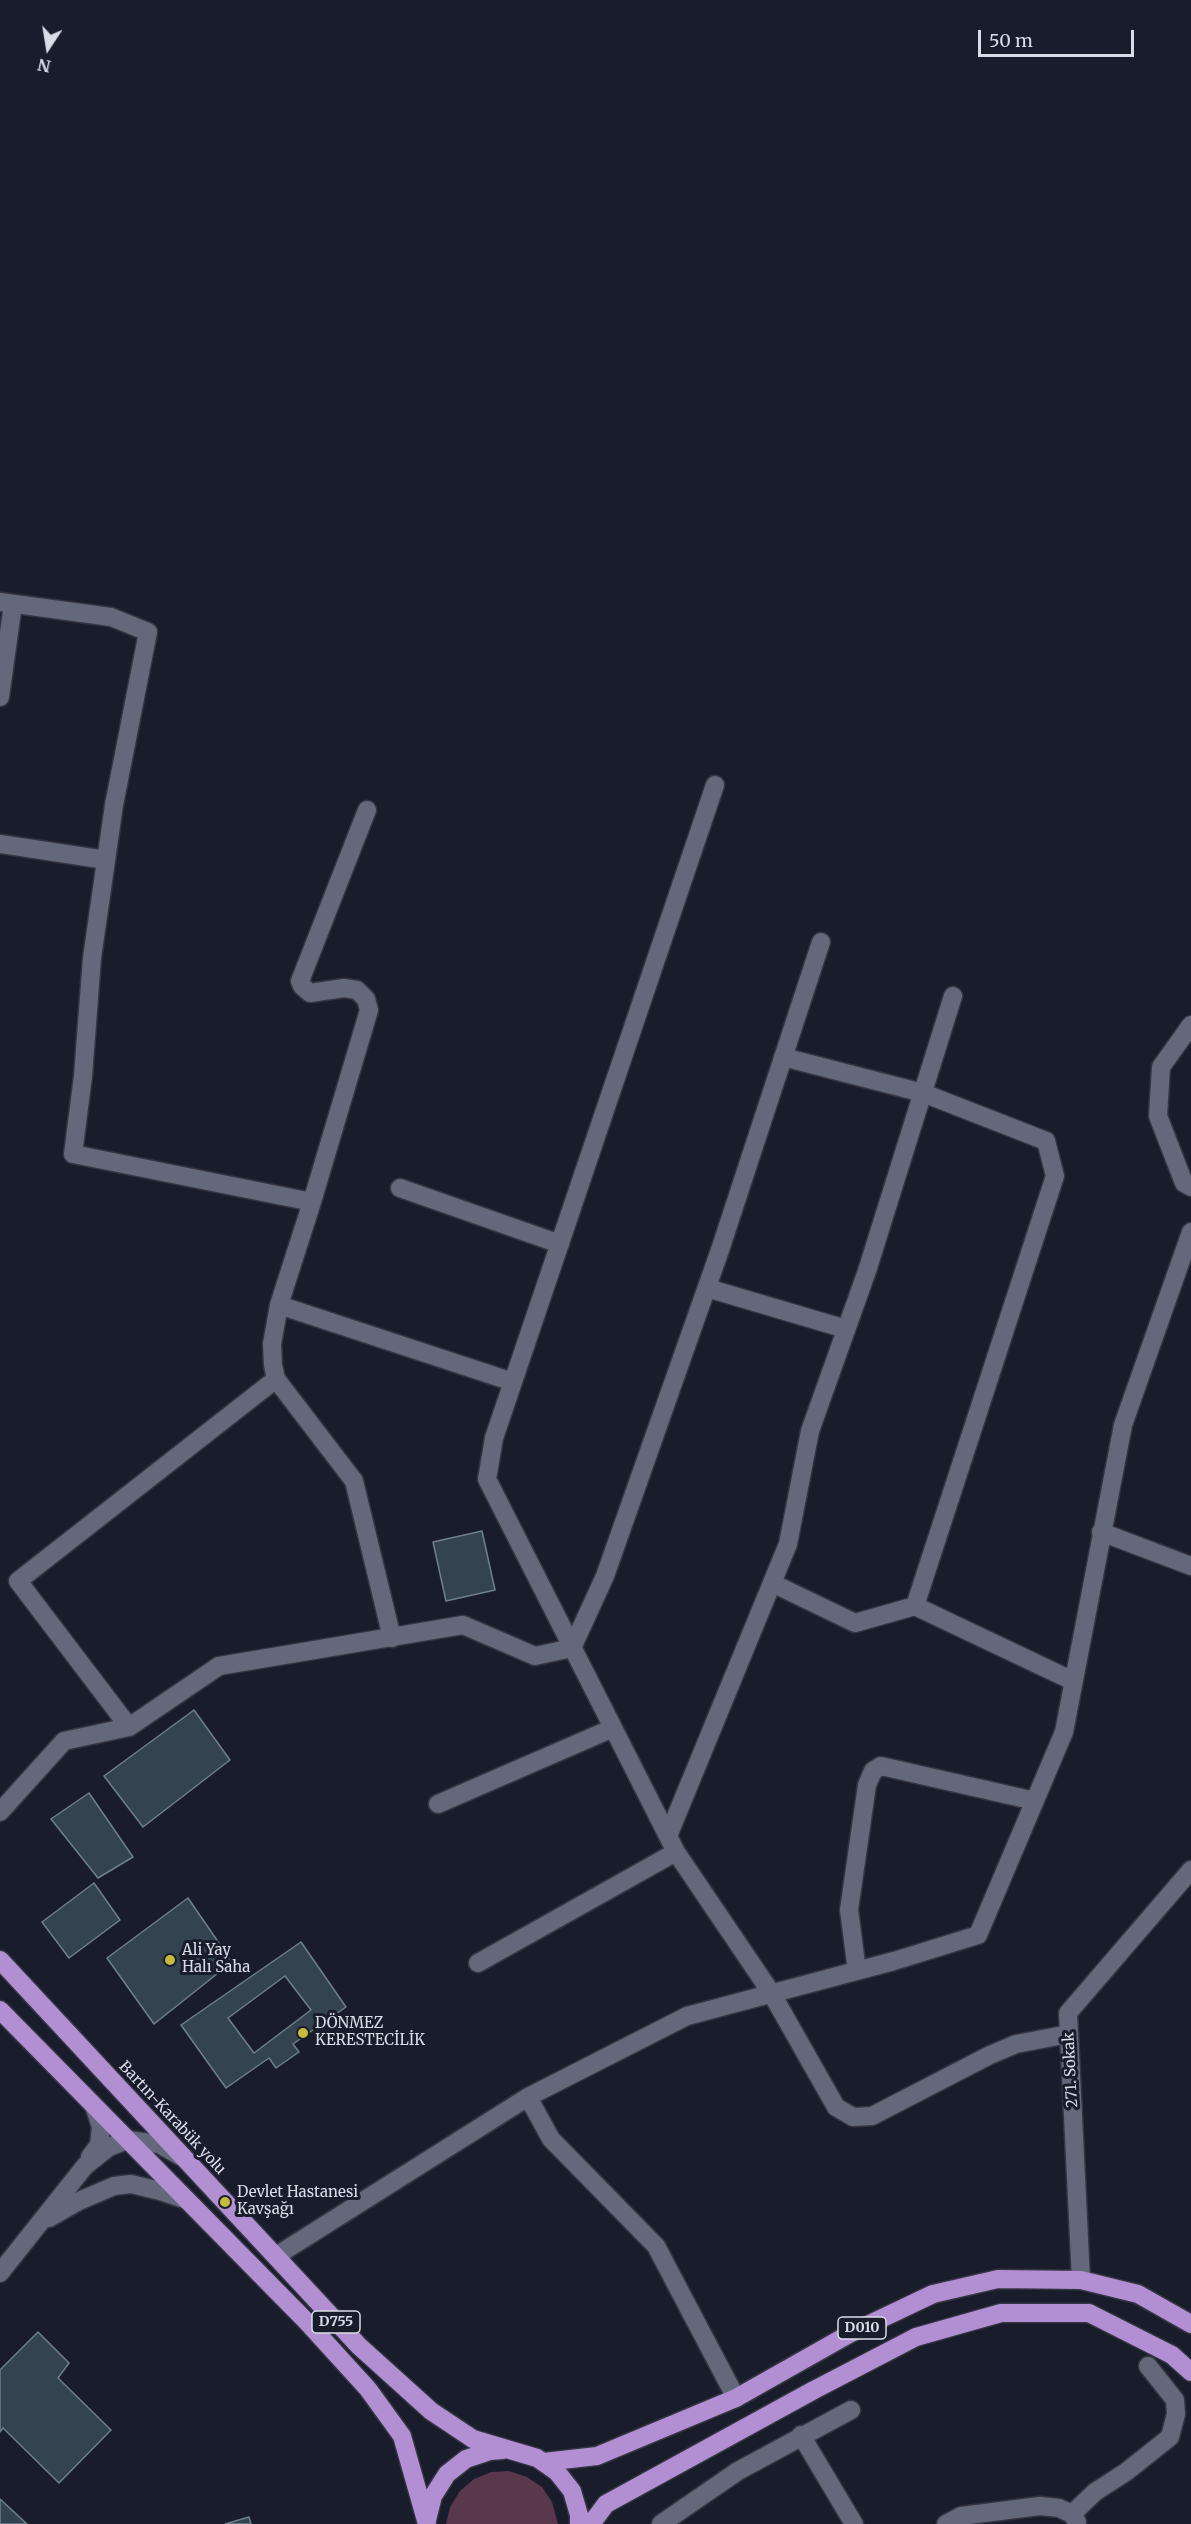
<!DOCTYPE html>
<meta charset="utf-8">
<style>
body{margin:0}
#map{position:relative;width:1191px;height:2524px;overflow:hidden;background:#191c2b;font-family:Merriweather,serif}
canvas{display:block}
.north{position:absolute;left:18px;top:18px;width:60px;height:60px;-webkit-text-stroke:4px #191c2b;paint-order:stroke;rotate:192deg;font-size:16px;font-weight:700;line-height:24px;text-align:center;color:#dadde8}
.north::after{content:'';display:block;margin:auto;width:21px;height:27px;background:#dadde8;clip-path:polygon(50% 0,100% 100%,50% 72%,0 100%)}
.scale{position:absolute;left:978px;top:30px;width:156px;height:27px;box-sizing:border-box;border:3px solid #dadde8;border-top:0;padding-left:8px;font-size:18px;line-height:21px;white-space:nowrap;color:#dadde8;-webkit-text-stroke:4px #191c2b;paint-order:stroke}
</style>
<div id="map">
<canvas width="1191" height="2524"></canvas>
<div class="north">N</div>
<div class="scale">50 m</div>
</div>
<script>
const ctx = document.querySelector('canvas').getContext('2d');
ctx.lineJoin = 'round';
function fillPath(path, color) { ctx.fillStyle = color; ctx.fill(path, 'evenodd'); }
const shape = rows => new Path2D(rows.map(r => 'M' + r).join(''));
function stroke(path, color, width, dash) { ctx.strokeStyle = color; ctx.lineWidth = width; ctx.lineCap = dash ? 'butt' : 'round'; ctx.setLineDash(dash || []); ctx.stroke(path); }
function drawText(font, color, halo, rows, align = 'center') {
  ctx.font = font + ' Merriweather,serif'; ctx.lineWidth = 6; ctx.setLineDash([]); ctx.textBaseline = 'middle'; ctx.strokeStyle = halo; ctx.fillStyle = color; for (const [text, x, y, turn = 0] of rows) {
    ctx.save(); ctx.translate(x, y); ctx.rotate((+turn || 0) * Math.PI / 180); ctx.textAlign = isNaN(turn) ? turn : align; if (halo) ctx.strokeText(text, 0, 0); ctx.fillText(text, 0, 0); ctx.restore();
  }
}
fillPath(shape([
 [509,2471,527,2477,542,2487,552,2502,558,2524,446,2524,450,2507,460,2491,474,2479,491,2472]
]), '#59374d');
const building = shape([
 [482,1531,495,1590,446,1601,433,1542,482,1531],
 [194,1710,230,1760,143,1827,104,1776,194,1710],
 [89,1793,133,1857,98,1878,51,1819,89,1793],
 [94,1883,120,1920,69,1958,42,1922,94,1883],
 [188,1898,232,1962,154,2024,107,1958,188,1898],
 [301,1942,346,2007,293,2044,299,2052,276,2068,269,2058,226,2088,181,2025,301,1942],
 [285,1976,311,2010,254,2053,228,2018,285,1976],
 [38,2332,69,2363,58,2378,111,2430,59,2483,3,2428,0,2432,0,2370,38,2332],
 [0,2499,27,2524,0,2524,0,2499],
 [249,2517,251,2524,225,2524,249,2517]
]);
fillPath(building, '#33434f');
stroke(building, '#6e808d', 1.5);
const minor = shape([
 [0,602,111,617,148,632,114,805,92,958,83,1076,73,1154,312,1202,279,1305,272,1344,273,1365,276,1379,354,1481,392,1638],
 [0,697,13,604],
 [715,785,494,1438,487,1479,676,1852,772,1994,836,2107,853,2117,872,2116,990,2055,1016,2044,1069,2034],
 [0,844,106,860],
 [1191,1025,1161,1067,1158,1116,1184,1183,1191,1187],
 [783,1057,923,1093,1046,1141,1055,1176,915,1606],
 [400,1188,560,1244],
 [312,1202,369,1010,366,999,357,990,344,988,310,993,302,986,300,981,367,810],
 [707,1288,846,1329],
 [279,1305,513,1382],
 [1101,1532,1191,1566],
 [772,1583,855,1623,915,1606,1073,1681],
 [129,1727,18,1581,276,1379],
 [438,1804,613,1728],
 [0,1812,64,1741,129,1727,219,1666,463,1625,535,1656,572,1648,605,1576,720,1250,821,942],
 [668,1836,788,1544,810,1431,867,1271,953,996],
 [478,1963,676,1852],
 [857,1971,849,1910,867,1785,873,1771,881,1766,1035,1801],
 [90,2157,99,2145,101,2127,94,2106],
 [49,2218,79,2201,114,2186,131,2184,160,2191,187,2200],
 [276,2256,528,2097],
 [0,2273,85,2166,109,2147,127,2140,159,2144,180,2156],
 [1081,2280,1068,2013,1191,1870],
 [736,2398,656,2246,551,2139,528,2097,687,2016,894,1961,978,1935,1064,1732,1123,1425,1191,1232],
 [801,2435,854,2524],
 [1072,2514,1095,2492,1126,2472,1170,2437,1176,2414,1175,2400,1148,2366],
 [661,2524,738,2471,851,2410],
 [946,2524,961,2516,1040,2506,1059,2508,1072,2514,1077,2522]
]);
const highway = shape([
 [0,1960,359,2346,431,2411,473,2439,537,2458,557,2472,572,2491,579,2515,579,2524],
 [0,2010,307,2322,368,2389,402,2436,427,2524],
 [544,2462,597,2456,736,2398,851,2333,933,2294,998,2279,1081,2280,1138,2294,1191,2324],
 [427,2520,433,2496,447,2474,466,2459,490,2451,503,2450],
 [591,2524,606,2504,814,2390,916,2337,1001,2313,1089,2313,1172,2355,1191,2372]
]);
stroke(minor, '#343542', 21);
stroke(highway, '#343542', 21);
stroke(minor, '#63687a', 18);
stroke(highway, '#b28fd3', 18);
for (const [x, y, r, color] of [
 [170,1960,6,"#c7bb3c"],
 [303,2033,6,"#c7bb3c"],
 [225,2202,6,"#c7bb3c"]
]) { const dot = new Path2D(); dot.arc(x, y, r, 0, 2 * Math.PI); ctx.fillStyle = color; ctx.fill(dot); stroke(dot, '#191c2b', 2); }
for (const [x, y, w] of [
 [336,2322,48],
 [862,2328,48]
]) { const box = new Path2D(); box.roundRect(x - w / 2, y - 11, w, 22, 4.5); ctx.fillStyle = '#191c2b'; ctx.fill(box); stroke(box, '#dadde8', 1.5); }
drawText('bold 14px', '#dadde8', null, [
 ["D755",336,2322],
 ["D010",862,2328]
]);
drawText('15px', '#dadde8', '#191c2b', [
 ["Ali Yay",182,1951],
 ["Halı Saha",182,1968],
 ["DÖNMEZ",315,2024],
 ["KERESTECİLİK",315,2041],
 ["Devlet Hastanesi",237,2193],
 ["Kavşağı",237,2210]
], 'left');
drawText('15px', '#dadde8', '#191c2b', [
 ["271. Sokak",1071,2070,-93],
 ["Bartın-Karabük yolu",172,2118,47]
]);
</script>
